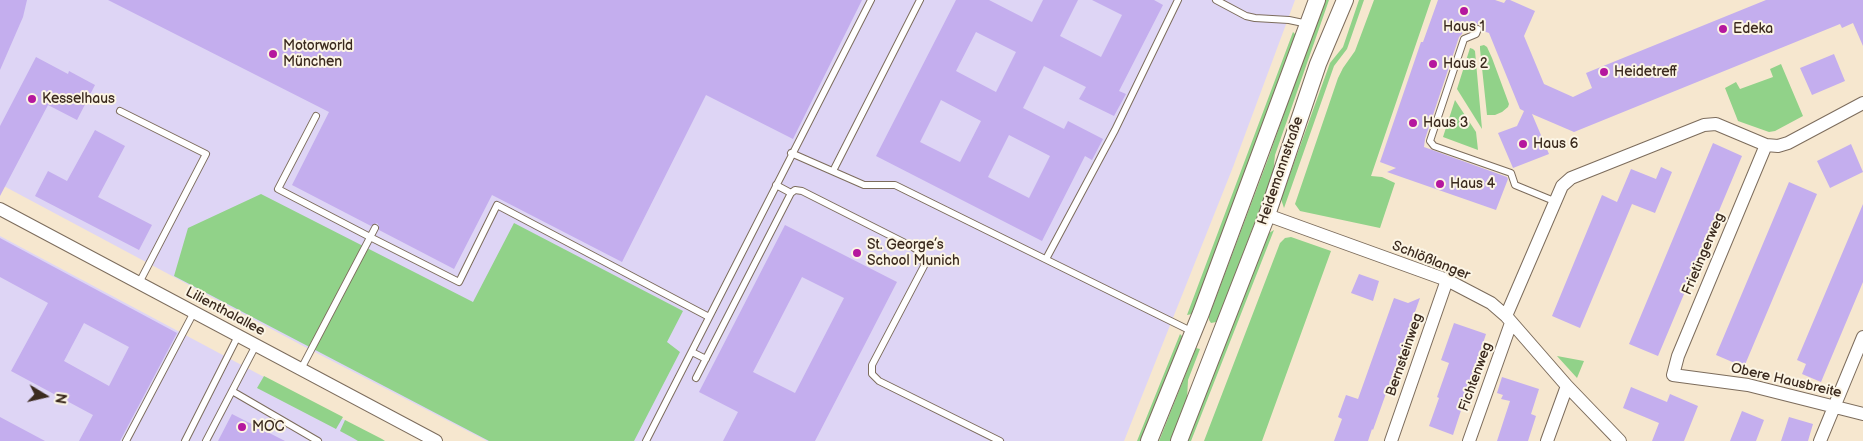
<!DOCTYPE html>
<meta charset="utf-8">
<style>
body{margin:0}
#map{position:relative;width:1863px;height:441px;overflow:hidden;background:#f6e7cf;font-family:"Balsamiq Sans",sans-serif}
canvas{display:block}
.north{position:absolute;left:20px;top:371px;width:50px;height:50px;-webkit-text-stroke:4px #fcf5e5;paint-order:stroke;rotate:99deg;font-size:14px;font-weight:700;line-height:20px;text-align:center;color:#3b2a1e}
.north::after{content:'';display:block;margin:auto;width:18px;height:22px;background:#3b2a1e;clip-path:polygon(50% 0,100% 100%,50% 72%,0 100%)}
</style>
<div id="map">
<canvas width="1863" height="441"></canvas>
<div class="north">N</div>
</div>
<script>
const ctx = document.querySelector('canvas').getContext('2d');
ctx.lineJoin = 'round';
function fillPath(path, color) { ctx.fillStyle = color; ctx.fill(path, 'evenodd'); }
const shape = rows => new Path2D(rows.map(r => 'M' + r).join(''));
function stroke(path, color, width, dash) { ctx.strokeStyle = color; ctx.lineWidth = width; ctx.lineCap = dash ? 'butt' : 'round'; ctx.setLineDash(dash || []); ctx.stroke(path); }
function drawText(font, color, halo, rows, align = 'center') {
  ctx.font = font + ' "Balsamiq Sans",sans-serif'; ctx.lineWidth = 4; ctx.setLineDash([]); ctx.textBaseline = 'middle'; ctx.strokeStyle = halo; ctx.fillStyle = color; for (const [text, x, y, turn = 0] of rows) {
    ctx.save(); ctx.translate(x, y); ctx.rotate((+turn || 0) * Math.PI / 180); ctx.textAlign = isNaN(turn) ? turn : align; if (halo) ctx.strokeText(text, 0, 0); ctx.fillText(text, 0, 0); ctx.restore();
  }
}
fillPath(shape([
 [0,0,1295,0,1233,167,1124,441,487,441,305,347,0,184],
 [0,236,219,353,384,441,0,441]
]), '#ded5f5');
fillPath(shape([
 [1324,0,1329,0,1275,155,1273,175,1266,193,1218,319,1216,322,1211,323,1209,320,1209,316,1268,159],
 [1359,0,1364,0,1347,49,1334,66,1284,208,1281,199,1330,63,1343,47],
 [1374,0,1431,0,1371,176,1382,177,1395,183,1380,228,1300,211,1295,204,1338,78,1343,68,1355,51],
 [1293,32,1296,35,1250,163,1192,314,1187,315],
 [1484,45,1487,47,1492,58,1509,104,1508,107,1502,112,1495,115,1487,115,1480,49,1480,46],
 [1470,48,1473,49,1475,51,1482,129,1457,89],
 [1781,64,1803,116,1775,131,1769,132,1738,121,1725,88,1736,82,1740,89,1773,77,1770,69],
 [1455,100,1476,132,1478,150,1443,137],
 [261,194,473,302,514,223,683,311,667,342,680,352,634,441,489,441,174,276,188,228],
 [1274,230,1191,441,1188,441,1265,241,1269,233],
 [1291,237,1331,251,1262,441,1204,441,1280,243,1285,238],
 [1180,334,1183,337,1141,441,1137,441],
 [1196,348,1200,349,1188,380,1187,400,1171,441,1159,441],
 [1557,356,1584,361,1577,378],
 [264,376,343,417,336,429,257,388],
 [345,420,382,439,385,441,358,441,353,438,340,431]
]), '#91d289');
fillPath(shape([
 [0,0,27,0,23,17,0,70],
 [108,0,862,0,793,139,706,95,622,262,492,195,454,269,379,230,379,226,377,223,371,226,292,185,329,112],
 [956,0,989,0,1032,22,1043,0,1078,0,1060,36,1101,57,1122,15,1092,0,1154,0,1163,5,1119,91,1126,94,1114,116,1079,99,1086,87,1044,66,1023,108,1064,129,1068,121,1103,139,1092,160,1085,156,1042,241,876,156],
 [976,32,1016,52,996,92,956,71],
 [941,100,981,121,960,162,920,142],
 [1009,135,1050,156,1029,198,988,177],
 [1438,0,1495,0,1504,3,1506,0,1510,0,1535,11,1524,36,1544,84,1573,97,1592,88,1586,73,1766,0,1863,0,1863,46,1853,23,1842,28,1840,24,1574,132,1532,114,1549,154,1513,168,1498,133,1517,126,1524,111,1520,109,1489,33,1483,31,1482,26,1479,24,1473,27,1466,24,1462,34,1459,37,1425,139,1424,147,1507,177,1508,179,1496,210,1387,172,1396,168,1380,162,1421,42,1423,42],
 [1834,54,1845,81,1812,95,1800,68],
 [36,57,68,74,69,71,95,85,77,120,48,105,0,196,0,126],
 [95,130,125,146,98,197,152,225,139,250,35,196,48,171,67,181],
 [1713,143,1742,156,1658,356,1629,344],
 [1851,144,1863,172,1830,188,1817,161],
 [1661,167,1672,172,1655,213,1632,204,1580,328,1552,316,1602,195,1617,202,1631,169,1656,179],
 [1789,182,1817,194,1744,367,1716,355],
 [1863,204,1863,282,1821,382,1802,374,1806,364,1797,360],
 [785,225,897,282,815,441,723,441,738,412,699,392],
 [802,277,844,298,795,393,753,372],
 [0,238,177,333,120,441,79,441,93,415,11,371,48,303,0,277],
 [84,323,129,347,109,386,64,361],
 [1359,274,1379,281,1373,301,1351,293],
 [1394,298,1408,303,1420,298,1373,430,1372,429,1368,441,1334,441,1342,419,1338,417,1346,395,1358,399],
 [1454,323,1486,334,1453,435,1429,426,1439,398,1437,397,1449,363,1441,360],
 [1502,377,1539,389,1531,414,1536,416,1528,441,1497,441,1510,401,1501,399,1503,395,1497,393],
 [1631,387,1667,402,1670,394,1698,406,1684,441,1652,441,1659,423,1623,408],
 [1742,411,1764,420,1756,441,1730,441],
 [232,414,285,441,218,441],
 [0,417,45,441,0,441],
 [1789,417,1813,424,1808,441,1781,441]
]), '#c4aeee');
const service = shape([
 [1216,0,1246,16,1255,18,1289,20,1308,24],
 [1478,29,1476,34,1464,39,1430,141,1434,146,1511,173,1515,185,1554,201],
 [120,111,206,154,139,283],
 [316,116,278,189,370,237,459,282,497,205,709,317],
 [791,153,864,185,895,185,1193,332],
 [833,171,920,0],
 [776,185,791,193],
 [1046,259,1115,130,1178,0],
 [692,352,706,359],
 [301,369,375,228],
 [696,378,791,193,795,190,802,191,911,246,919,251,923,257,924,266,872,365,872,374,879,381,1000,441],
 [232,391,318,441],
 [126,441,194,312],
 [185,441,238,336],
 [206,441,256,345],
 [646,441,871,0]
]);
const minor = shape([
 [1766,145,1678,356,1673,375,1748,385,1863,414],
 [0,209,436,441],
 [1267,215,1447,280,1491,303,1506,316,1567,386,1620,441],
 [1506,316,1562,186,1571,178,1704,125,1716,124,1766,145,1778,146,1788,143,1863,103],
 [1391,441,1447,280],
 [1469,441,1511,323],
 [1547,441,1567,386],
 [1820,441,1863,337]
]);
const secondary = shape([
 [1149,441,1201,313,1317,0],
 [1179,441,1267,215,1318,64,1345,0]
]);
stroke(service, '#7c6c5c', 8);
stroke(minor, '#7c6c5c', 14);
stroke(secondary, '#7c6c5c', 18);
stroke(service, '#fff', 6);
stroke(minor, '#fff', 12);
stroke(secondary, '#fff', 16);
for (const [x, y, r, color] of [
 [1464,11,5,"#b5179e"],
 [1723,29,5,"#b5179e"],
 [273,54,5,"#b5179e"],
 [1433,64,5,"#b5179e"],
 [1604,72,5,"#b5179e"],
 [32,99,5,"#b5179e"],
 [1413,123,5,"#b5179e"],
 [1523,144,5,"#b5179e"],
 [1440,184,5,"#b5179e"],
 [857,253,5,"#b5179e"],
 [242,427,5,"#b5179e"]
]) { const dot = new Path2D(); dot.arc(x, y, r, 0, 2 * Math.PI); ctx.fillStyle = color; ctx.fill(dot); stroke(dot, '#fcf5e5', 2); }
drawText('14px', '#3b2a1e', '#fcf5e5', [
 ["Haus 1",1464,27,"center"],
 ["Edeka",1733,29],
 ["Motorworld",283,46],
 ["München",283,62],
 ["Haus 2",1443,64],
 ["Heidetreff",1614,72],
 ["Kesselhaus",42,99],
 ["Haus 3",1423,123],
 ["Haus 6",1533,144],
 ["Haus 4",1450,184],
 ["St. George’s",867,245],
 ["School Munich",867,261],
 ["MOC",252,427]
], 'left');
drawText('14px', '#3b2a1e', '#fcf5e5', [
 ["Heidemannstraße",1281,171,-71],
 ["Frietingerweg",1704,254,-67],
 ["Schlößlanger",1431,261,22],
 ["Lilienthalallee",225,312,28],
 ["Bernsteinweg",1405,355,-71],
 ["Fichtenweg",1476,377,-70],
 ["Obere Hausbreite",1786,381,13]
]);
</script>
